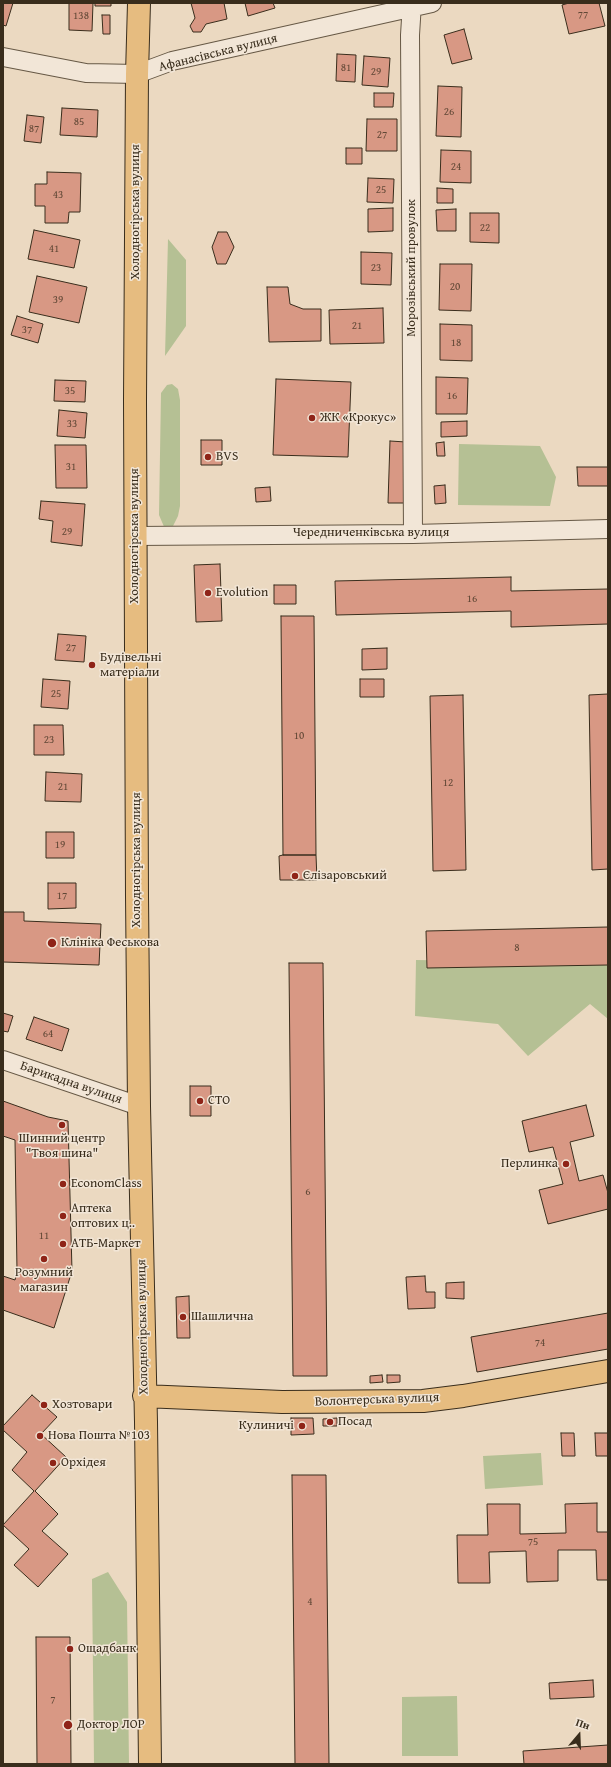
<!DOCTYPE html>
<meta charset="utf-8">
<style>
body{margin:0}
#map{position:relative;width:611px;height:1767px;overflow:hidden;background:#ebd9c1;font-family:"Gentium Book Plus",serif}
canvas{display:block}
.frame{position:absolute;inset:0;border:4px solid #392d1c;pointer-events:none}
.north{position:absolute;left:559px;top:1715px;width:40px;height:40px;-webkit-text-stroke:3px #f2e6d7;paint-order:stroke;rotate:19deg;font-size:11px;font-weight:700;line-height:16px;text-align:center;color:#392d1c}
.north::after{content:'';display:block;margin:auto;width:14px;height:18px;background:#392d1c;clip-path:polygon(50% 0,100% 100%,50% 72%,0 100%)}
</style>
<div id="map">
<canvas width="611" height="1767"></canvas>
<div class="frame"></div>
<div class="north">Пн</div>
</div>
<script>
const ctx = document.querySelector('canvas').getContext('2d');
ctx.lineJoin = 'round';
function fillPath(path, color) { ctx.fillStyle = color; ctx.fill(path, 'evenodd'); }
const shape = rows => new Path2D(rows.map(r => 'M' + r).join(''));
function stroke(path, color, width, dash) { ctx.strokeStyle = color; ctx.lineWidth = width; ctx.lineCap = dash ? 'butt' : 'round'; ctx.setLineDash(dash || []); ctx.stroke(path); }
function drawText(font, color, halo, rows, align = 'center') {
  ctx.font = font + ' "Gentium Book Plus",serif'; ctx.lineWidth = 3; ctx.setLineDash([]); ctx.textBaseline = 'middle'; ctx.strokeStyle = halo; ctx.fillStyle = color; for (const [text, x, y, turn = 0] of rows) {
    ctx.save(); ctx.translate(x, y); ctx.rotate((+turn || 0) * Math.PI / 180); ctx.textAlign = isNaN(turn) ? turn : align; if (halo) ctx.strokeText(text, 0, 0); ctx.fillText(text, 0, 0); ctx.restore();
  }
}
fillPath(shape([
 [168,239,186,260,186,326,165,356],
 [172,384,178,389,180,400,180,506,178,516,173,526,165,529,159,515,161,393,167,385],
 [459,444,540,446,556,477,550,506,458,505],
 [416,960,608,963,608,1019,590,1004,528,1056,498,1024,415,1016],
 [541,1453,543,1485,485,1489,483,1456],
 [108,1572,127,1602,129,1764,94,1764,92,1579],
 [457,1696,458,1756,402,1756,402,1697]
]), '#b5c094');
const building = shape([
 [3,3,13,3,6,26,3,25,3,3],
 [69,3,93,3,92,31,69,30,69,3],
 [95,3,111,3,111,6,95,6,95,3],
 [191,3,224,3,227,19,206,24,201,32,193,32,190,26,195,18,191,3],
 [245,3,273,3,275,8,248,16,245,3],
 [569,3,599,3,605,26,569,34,562,5,569,3],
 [102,15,110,15,110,34,103,34,102,15],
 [464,29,472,59,452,64,444,35,464,29],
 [337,54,356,55,355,82,336,81,337,54],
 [364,56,390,58,388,87,362,85,364,56],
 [438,86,462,87,461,137,436,136,438,86],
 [374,93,394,93,393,107,374,107,374,93],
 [62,108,98,110,97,137,60,135,62,108],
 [27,115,44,117,41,143,24,141,27,115],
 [367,119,397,119,397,151,366,151,367,119],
 [346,148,362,148,362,164,346,164,346,148],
 [441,150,471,151,471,183,440,182,441,150],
 [47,172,81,173,80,212,69,212,68,223,45,223,45,206,35,206,35,184,47,184,47,172],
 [368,178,394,179,393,203,367,202,368,178],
 [437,188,453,189,453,203,437,203,437,188],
 [393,208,393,231,368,232,368,209,393,208],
 [456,209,456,231,437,231,436,210,456,209],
 [470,213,499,213,499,243,470,242,470,213],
 [34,230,80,240,74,268,28,259,34,230],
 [218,232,227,232,234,247,226,264,217,264,212,247,218,232],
 [361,252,392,253,391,285,361,284,361,252],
 [440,264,472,264,471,311,439,310,440,264],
 [37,276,87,287,79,323,29,312,37,276],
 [267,287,288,287,290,304,303,309,321,309,321,341,269,342,267,287],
 [383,308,384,343,330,344,329,310,383,308],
 [17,316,43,324,38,343,11,335,17,316],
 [440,324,472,325,472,361,440,360,440,324],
 [436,377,468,378,467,414,436,414,436,377],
 [276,379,351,382,348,457,273,455,276,379],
 [55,380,86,381,85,402,54,401,55,380],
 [59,410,87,413,85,438,57,436,59,410],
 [467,421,467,436,441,437,441,422,467,421],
 [201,440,222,440,222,465,201,465,201,440],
 [390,441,406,442,405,503,388,503,390,441],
 [444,442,445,456,437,456,436,443,444,442],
 [55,445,86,445,87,488,56,488,55,445],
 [577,467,608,467,608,486,578,486,577,467],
 [445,485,446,503,435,504,434,486,445,485],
 [270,487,271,501,256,502,255,488,270,487],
 [41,501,85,504,82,546,51,542,53,521,39,519,41,501],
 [220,564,222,621,196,622,194,565,220,564],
 [511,577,511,591,608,589,608,624,511,627,511,611,336,615,335,581,511,577],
 [274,585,296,585,296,604,274,604,274,585],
 [281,616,314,616,316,855,283,855,281,616],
 [58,634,86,636,84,662,55,660,58,634],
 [387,648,387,669,362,670,362,649,387,648],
 [43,679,70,681,68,709,41,707,43,679],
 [360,679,384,679,384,697,360,697,360,679],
 [608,694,608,869,592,870,589,695,608,694],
 [463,695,466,870,433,871,430,696,463,695],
 [34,725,63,725,64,755,34,755,34,725],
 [46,772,82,774,81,802,45,801,46,772],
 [46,832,74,832,74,858,46,858,46,832],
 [283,855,316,855,317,880,280,880,279,856,283,855],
 [48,883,76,883,76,908,48,909,48,883],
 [3,912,24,912,24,921,101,924,99,965,3,962,3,912],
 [608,927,608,965,427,968,426,931,608,927],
 [289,963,323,963,327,1376,293,1376,289,963],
 [3,1013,13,1016,8,1032,3,1031,3,1013],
 [34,1017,69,1029,62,1051,26,1039,34,1017],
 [190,1086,211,1086,211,1116,190,1116,190,1086],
 [3,1101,48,1117,68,1121,72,1271,54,1328,3,1310,3,1276,15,1280,17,1271,15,1140,3,1136,3,1101],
 [586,1105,594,1136,570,1142,579,1181,603,1175,608,1193,608,1209,548,1224,539,1190,563,1184,553,1147,529,1152,522,1121,586,1105],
 [425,1276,426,1292,435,1292,435,1308,408,1309,406,1277,425,1276],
 [464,1282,464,1299,446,1298,446,1283,464,1282],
 [189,1296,190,1338,177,1338,176,1297,189,1296],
 [608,1313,608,1349,477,1372,471,1337,608,1313],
 [382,1375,383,1382,370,1383,370,1376,382,1375],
 [387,1375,400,1375,400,1382,387,1383,387,1375],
 [32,1395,57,1417,41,1434,66,1457,35,1491,58,1514,42,1531,68,1554,38,1587,14,1565,29,1549,3,1525,34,1491,12,1470,27,1452,3,1430,3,1426,32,1395],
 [291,1418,313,1418,314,1434,291,1435,291,1418],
 [337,1418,337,1426,323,1426,323,1419,337,1418],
 [561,1433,574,1433,575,1456,562,1456,561,1433],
 [595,1433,608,1433,608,1456,596,1456,595,1433],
 [292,1475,326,1475,329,1764,295,1764,292,1475],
 [597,1503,597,1532,608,1532,608,1580,597,1580,596,1550,558,1550,558,1581,527,1582,526,1551,489,1552,490,1583,458,1583,457,1535,488,1535,487,1504,520,1504,520,1534,566,1533,565,1504,597,1503],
 [36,1637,70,1637,71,1764,37,1764,36,1637],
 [593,1680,594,1697,550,1699,549,1683,593,1680],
 [608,1745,608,1764,524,1764,523,1751,608,1745]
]);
fillPath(building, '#d89884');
stroke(building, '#392d1c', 1);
const minor = shape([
 [412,3,410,35,413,534],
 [3,57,86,73,137,74,172,61,432,3],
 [135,536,413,534,608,529],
 [3,1060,139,1106]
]);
const major = shape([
 [139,3,137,74,135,401,137,896,139,1106,146,1422,150,1764],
 [144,1396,282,1402,423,1401,463,1396,608,1371]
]);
stroke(minor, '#665845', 20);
stroke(major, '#392d1c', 24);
stroke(minor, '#f2e6d7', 18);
stroke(major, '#e6bc80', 22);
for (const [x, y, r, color] of [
 [312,418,4,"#8f2418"],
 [208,457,4,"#8f2418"],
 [208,593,4,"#8f2418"],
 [92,665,4,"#8f2418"],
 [295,876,4,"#8f2418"],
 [52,943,5,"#8f2418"],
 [200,1101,4,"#8f2418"],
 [62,1125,4,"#8f2418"],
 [566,1164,4,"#8f2418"],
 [63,1184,4,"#8f2418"],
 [63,1216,4,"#8f2418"],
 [63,1244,4,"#8f2418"],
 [44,1259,4,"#8f2418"],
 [183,1317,4,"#8f2418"],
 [44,1405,4,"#8f2418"],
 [330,1422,4,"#8f2418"],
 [302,1426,4,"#8f2418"],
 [40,1436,4,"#8f2418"],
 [53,1463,4,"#8f2418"],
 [70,1649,4,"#8f2418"],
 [68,1725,5,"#8f2418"]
]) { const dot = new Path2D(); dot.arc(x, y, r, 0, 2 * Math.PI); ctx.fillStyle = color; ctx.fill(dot); stroke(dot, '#f2e6d7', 1.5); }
drawText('11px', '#614836', null, [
 ["77",583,15],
 ["138",81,16],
 ["81",346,68],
 ["29",376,72],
 ["26",449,112],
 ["85",79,122],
 ["87",34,129],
 ["27",382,135],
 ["24",456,167],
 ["25",381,190],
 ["43",58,195],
 ["22",485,228],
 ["41",54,249],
 ["23",376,268],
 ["20",455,287],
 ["39",58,300],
 ["21",357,326],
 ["37",27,330],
 ["18",456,343],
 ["35",70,391],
 ["16",452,396],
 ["33",72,424],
 ["31",71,467],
 ["29",67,532],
 ["16",472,599],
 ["27",71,648],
 ["25",56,694],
 ["10",299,736],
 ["23",49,740],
 ["12",448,783],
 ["21",63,787],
 ["19",60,845],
 ["17",62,896],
 ["8",517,948],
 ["64",48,1034],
 ["6",308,1192],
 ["11",44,1236],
 ["74",540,1343],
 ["75",533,1542],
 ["4",310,1602],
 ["7",53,1700]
]);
drawText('13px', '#392d1c', '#f2e6d7', [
 ["Афанасівська вулиця",218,53,-14],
 ["Холодногірська вулиця",136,212,-90],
 ["Морозівський провулок",412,268,-90],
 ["Чередниченківська вулиця",371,533],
 ["Холодногірська вулиця",135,536,-90],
 ["Холодногірська вулиця",137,860,-90],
 ["Барикадна вулиця",71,1083,19],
 ["Холодногірська вулиця",143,1327,-91],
 ["Волонтерська вулиця",377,1400,-2]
]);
drawText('13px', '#392d1c', '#f2e6d7', [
 ["ЖК «Крокус»",320,418],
 ["BVS",216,457],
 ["Evolution",216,593],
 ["Будівельні",100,658],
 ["матеріали",100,673],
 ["Єлізаровський",303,876],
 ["Клініка Феськова",61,943],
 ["СТО",208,1101],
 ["Шинний центр",62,1139,"center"],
 ["\"Твоя шина\"",62,1154,"center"],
 ["Перлинка",558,1164,"right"],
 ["EconomClass",71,1184],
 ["Аптека",71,1209],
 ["оптових ц‥",71,1224],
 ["АТБ-Маркет",71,1244],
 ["Розумний",44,1273,"center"],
 ["магазин",44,1288,"center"],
 ["Шашлична",191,1317],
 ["Хозтовари",52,1405],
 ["Посад",338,1422],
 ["Кулиничі",294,1426,"right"],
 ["Нова Пошта №103",48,1436],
 ["Орхідея",61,1463],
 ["Ощадбанк",78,1649],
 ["Доктор ЛОР",77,1725]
], 'left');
</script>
